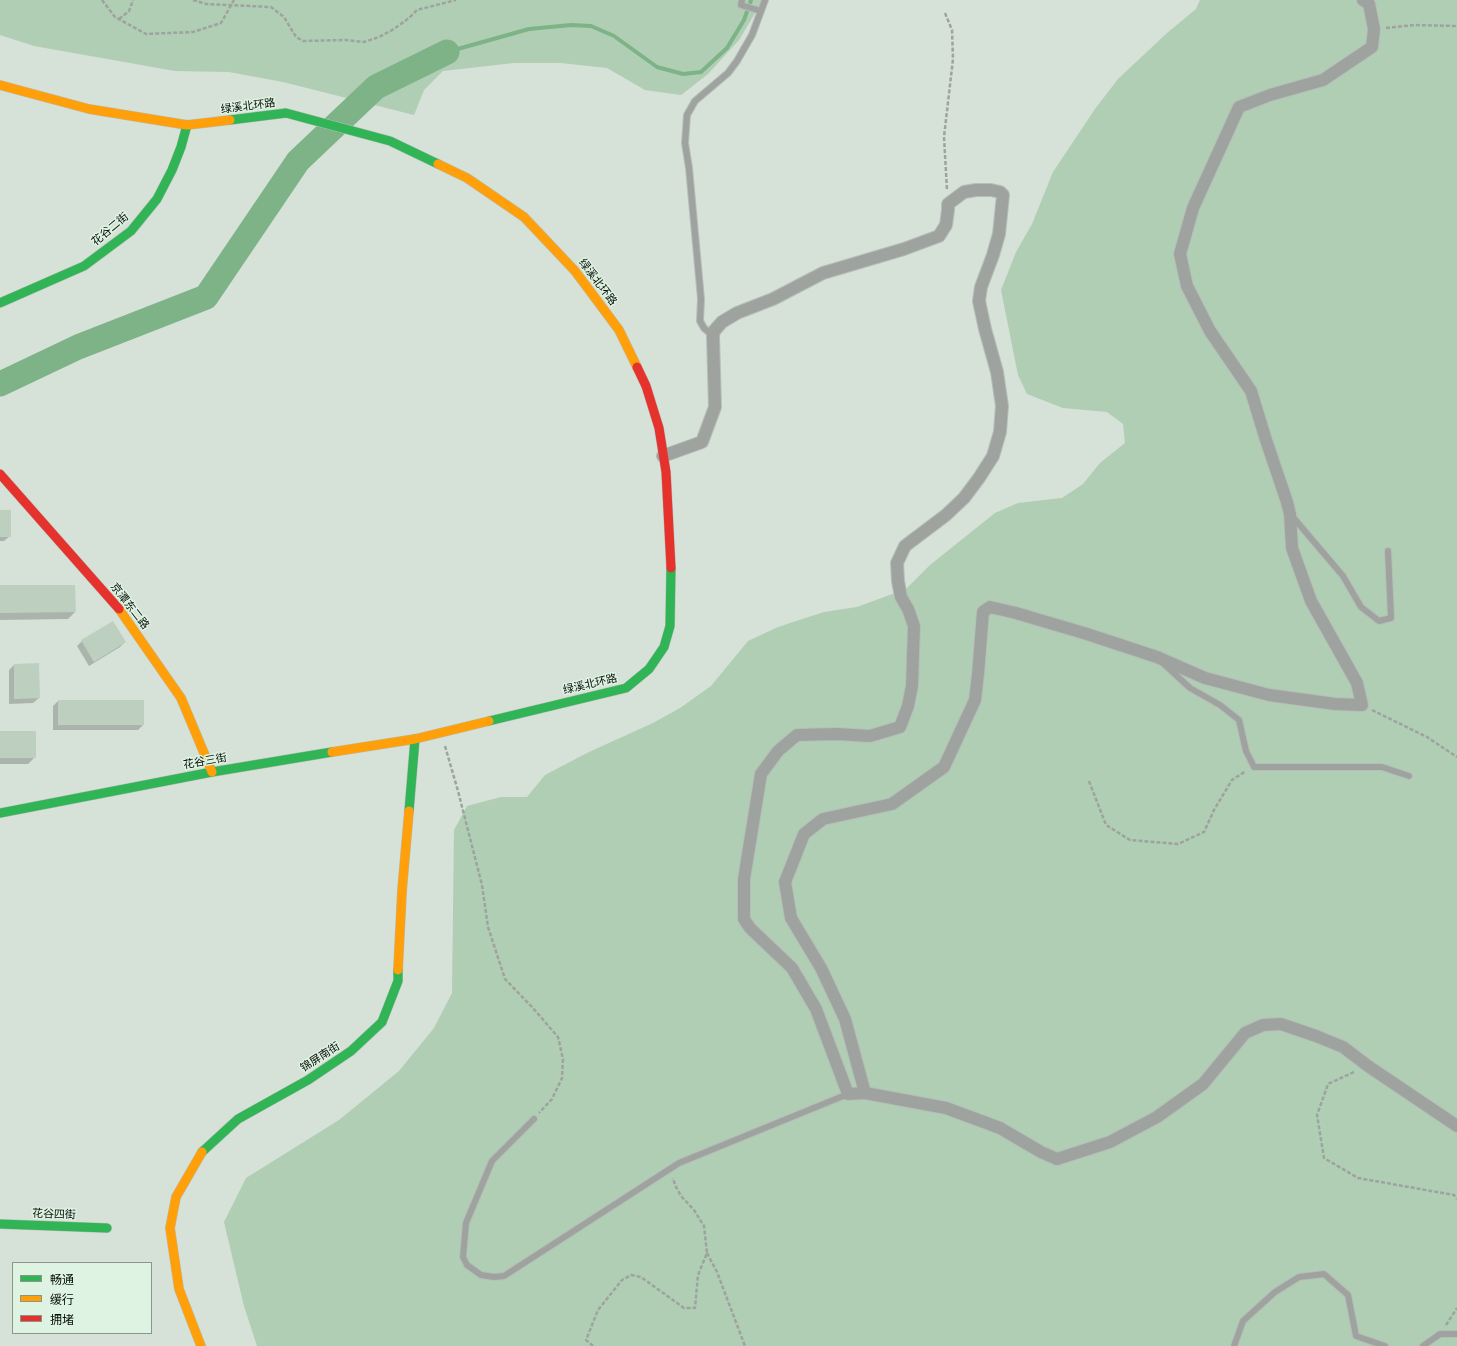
<!DOCTYPE html>
<meta charset="utf-8">
<style>
body{margin:0}
#map{position:relative;width:1457px;height:1346px;overflow:hidden;background:#d6e1d8;font-family:Ubuntu,"Noto Sans SC",sans-serif}
canvas{display:block}
.legend{position:absolute;left:12px;top:1262px;width:140px;height:72px;box-sizing:border-box;background:#def3e1;border:1px solid #88978a;margin:0;padding:5px 7px;list-style:none;font-size:12px;color:#080e08}
.legend li{display:flex;align-items:center;gap:8px;height:20px}
.legend b{width:20px;border:1px solid #88978a}
</style>
<div id="map">
<canvas width="1457" height="1346"></canvas>
<ul class="legend">
<li><b style="height:5px;background:#30b455"></b>畅通</li>
<li><b style="height:5px;background:#ff9f0a"></b>缓行</li>
<li><b style="height:5px;background:#e5322d"></b>拥堵</li>
</ul>
</div>
<script>
const ctx = document.querySelector('canvas').getContext('2d');
ctx.lineJoin = 'round';
function fillPath(path, color) { ctx.fillStyle = color; ctx.fill(path, 'evenodd'); }
const shape = rows => new Path2D(rows.map(r => 'M' + r).join(''));
function stroke(path, color, width, dash) { ctx.strokeStyle = color; ctx.lineWidth = width; ctx.lineCap = dash ? 'butt' : 'round'; ctx.setLineDash(dash || []); ctx.stroke(path); }
function drawText(font, color, halo, rows, align = 'center') {
  ctx.font = font + ' Ubuntu,"Noto Sans SC",sans-serif'; ctx.lineWidth = 3; ctx.setLineDash([]); ctx.textBaseline = 'middle'; ctx.strokeStyle = halo; ctx.fillStyle = color; for (const [text, x, y, turn = 0] of rows) {
    ctx.save(); ctx.translate(x, y); ctx.rotate((+turn || 0) * Math.PI / 180); ctx.textAlign = isNaN(turn) ? turn : align; if (halo) ctx.strokeText(text, 0, 0); ctx.fillText(text, 0, 0); ctx.restore();
  }
}
fillPath(shape([
 [0,0,763,0,739,40,708,74,681,95,645,90,607,68,561,63,514,63,443,71,424,90,414,115,283,82,229,72,175,71,34,46,0,35],
 [1200,0,1457,0,1457,1346,257,1346,244,1306,224,1222,246,1178,339,1120,399,1071,434,1028,452,993,454,830,467,806,501,797,527,797,545,775,589,752,653,723,680,708,711,686,748,641,778,627,824,612,857,607,906,589,930,565,995,513,1018,503,1062,498,1083,484,1100,463,1125,443,1123,424,1107,412,1063,408,1027,394,1018,375,1001,290,1016,252,1032,224,1053,172,1095,109,1118,79,1167,33,1196,9]
]), '#b0ceb4');
fillPath(shape([
 [0,511,10,536,4,541,0,541],
 [0,586,75,612,68,619,0,620],
 [82,641,125,642,120,647,89,666,77,646],
 [14,665,39,698,33,703,9,704,9,670],
 [58,701,143,701,143,725,138,730,53,730,53,706],
 [0,732,35,757,28,764,0,764]
]), '#0003');
stroke(shape([
 [447,52,529,29,571,25,591,26,614,36,657,67,683,74,701,72,727,48,744,20,751,0]
]), '#7db387', 4);
stroke(shape([
 [0,384,78,347,206,297,298,161,376,87,447,52]
]), '#7db387', 25);
fillPath(shape([
 [0,510,11,510,11,537,0,537],
 [0,585,75,585,76,612,0,613],
 [113,621,126,642,94,662,81,640],
 [39,663,40,698,14,699,14,664],
 [58,700,144,700,144,725,58,725],
 [0,731,36,731,36,758,0,758]
]), '#bdd0c0');
const lane = shape([
 [742,0,741,5,761,11],
 [713,336,704,328,700,321,701,299,689,168,685,143,687,115,695,101,728,73,737,61,752,35,765,0],
 [1292,516,1343,576,1361,607,1379,621,1391,618,1388,551],
 [1164,664,1190,688,1220,705,1239,720,1246,751,1254,767,1382,767,1409,776],
 [534,1119,492,1161,466,1223,463,1257,467,1265,481,1275,494,1277,504,1276,679,1163,848,1094],
 [1234,1346,1243,1321,1275,1292,1299,1277,1324,1274,1348,1295,1356,1336,1385,1346],
 [1423,1346,1440,1334,1457,1334]
]);
const street = shape([
 [663,456,702,442,715,407,713,336,714,331,722,322,737,313,773,299,823,273,904,249,939,236,946,225,948,210,948,204,964,192,976,190,991,190,1000,192,1003,195,999,234,993,255,981,287,979,301,985,329,997,372,1002,406,1000,432,993,456,979,478,964,498,946,515,905,546,897,563,898,581,901,597,908,609,914,626,912,686,908,706,900,727,870,736,837,734,797,735,778,751,761,774,744,879,744,919,750,928,792,968,816,1009,848,1094,865,1093,946,1108,1000,1128,1041,1152,1057,1159,1110,1142,1157,1117,1203,1084,1245,1033,1263,1025,1281,1024,1316,1036,1343,1047,1368,1066,1457,1126],
 [865,1093,845,1019,821,968,791,918,785,882,804,834,823,819,892,804,944,767,975,700,978,674,983,612,990,607,1016,613,1087,634,1157,657,1205,678,1269,695,1335,704,1362,705,1357,683,1311,601,1292,548,1290,514,1287,502,1266,440,1251,391,1210,331,1187,286,1180,254,1193,208,1239,107,1270,95,1323,80,1372,47,1374,29,1369,4,1363,0]
]);
const fast = shape([
 [230,120,286,113,390,141,438,164],
 [0,303,84,266,131,231,157,199,172,170,181,147,187,125],
 [489,721,626,688,649,669,664,647,670,626,671,568],
 [409,811,415,739],
 [0,813,212,772,332,752],
 [202,1152,238,1119,308,1080,351,1051,382,1022,398,981,398,970],
 [0,1224,107,1228]
]);
const slow = shape([
 [0,85,89,109,187,125,230,120],
 [438,164,467,178,524,217,575,271,619,330,637,367],
 [119,609,181,698,212,772],
 [332,752,415,739,489,721],
 [398,970,402,891,409,811],
 [201,1346,179,1289,170,1228,176,1197,202,1152]
]);
const jam = shape([
 [637,367,646,386,659,428,666,472,671,568],
 [0,474,119,609]
]);
stroke(lane, '#b6beb8', 8);
stroke(street, '#b6beb8', 14);
stroke(fast, '#b6beb8', 10);
stroke(slow, '#b6beb8', 10);
stroke(jam, '#b6beb8', 10);
stroke(shape([
 [102,0,115,17,146,34,193,32,221,23,234,0],
 [193,0,206,4,271,7,284,17,296,37,303,41,345,40,364,42,379,37,394,29,409,18,417,10,456,0],
 [945,13,952,30,953,59,944,137,947,190],
 [119,19,129,11,133,0],
 [1386,28,1414,25,1457,26],
 [1372,710,1427,737,1457,757],
 [445,746,458,791,482,885,488,927,505,979,532,1007,558,1037,563,1059,562,1078,552,1099,539,1113],
 [1089,781,1106,825,1130,840,1178,844,1204,832,1214,810,1232,780,1246,771],
 [1354,1072,1328,1084,1317,1115,1324,1158,1358,1178,1454,1195,1457,1199],
 [707,1253,717,1272,745,1346],
 [1446,1325,1457,1308],
 [593,1346,586,1340,598,1310,622,1280,631,1275,641,1277,684,1308,695,1308,698,1275,707,1253,704,1226,694,1210,681,1196,675,1185,673,1178]
]), '#9da39e', 2.5, [4, 2]);
stroke(lane, '#9fa39f', 6);
stroke(street, '#9fa39f', 12);
stroke(fast, '#30b455', 9);
stroke(slow, '#ff9f0a', 9);
stroke(jam, '#e5322d', 9);
drawText('11px', '#080e08', '#def3e1', [
 ["绿溪北环路",248,106,-7],
 ["花谷二街",110,229,-40],
 ["绿溪北环路",598,282,53],
 ["京潭东二路",130,606,52],
 ["绿溪北环路",590,684,-13],
 ["花谷三街",205,761,-10],
 ["锦屏南街",320,1057,-33],
 ["花谷四街",54,1214,2]
]);
</script>
